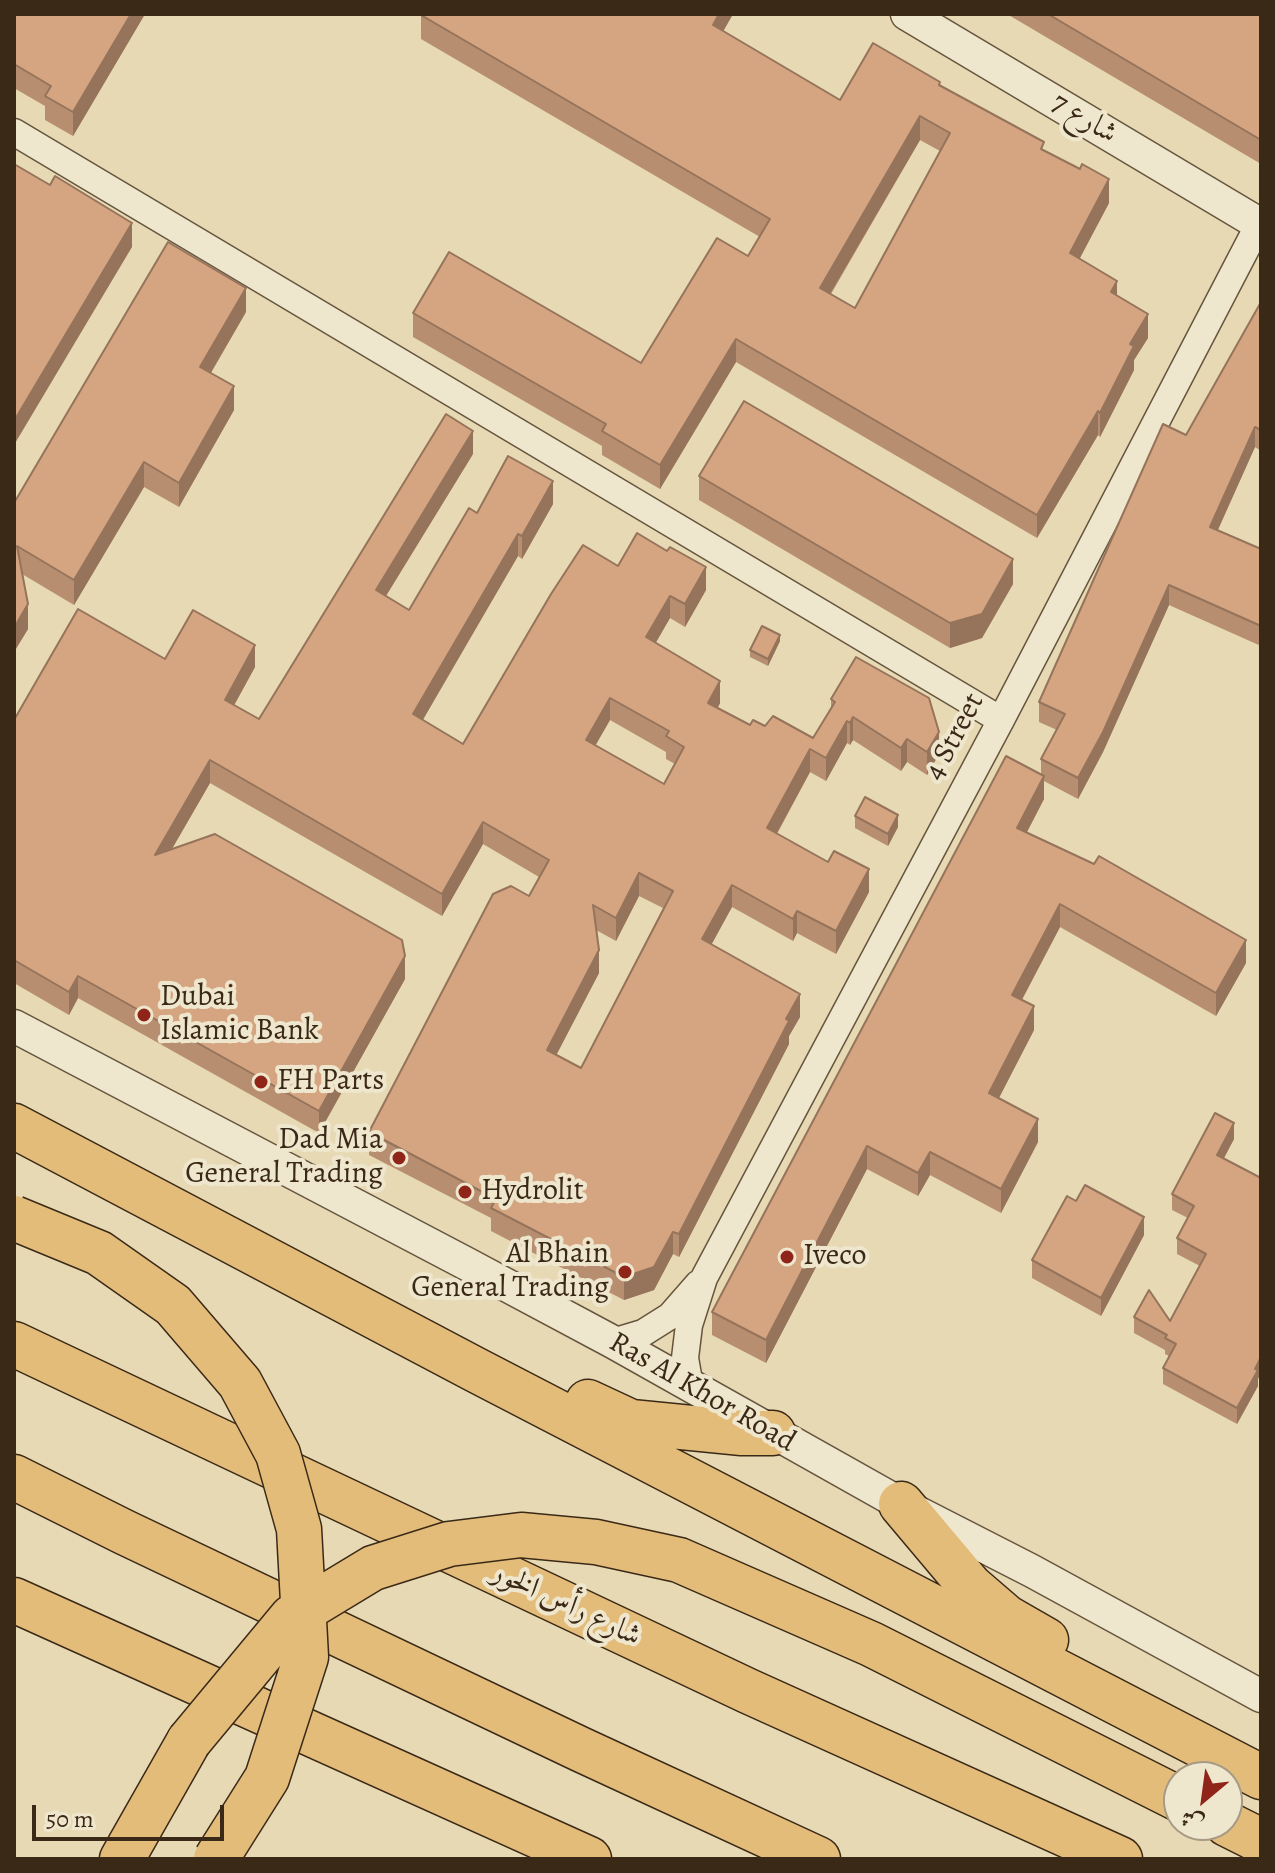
<!DOCTYPE html>
<meta charset="utf-8">
<style>
body{margin:0}
#map{position:relative;width:1275px;height:1873px;overflow:hidden;background:#e6d9b3;font-family:Alegreya,Amiri,serif}
canvas{display:block}
.frame{position:absolute;inset:0;border:16px solid #3b2917;pointer-events:none}
.north{position:absolute;left:1163px;top:1761px;width:80px;height:80px;box-sizing:border-box;background:#efe6ce;border:2px solid #a79a85;border-radius:50%;rotate:209deg;font-size:22px;font-weight:700;line-height:32px;text-align:center;color:#3b2917}
.north::after{content:'';display:block;margin:auto;width:28px;height:36px;background:#8f2418;clip-path:polygon(50% 0,100% 100%,50% 72%,0 100%)}
.scale{position:absolute;left:32px;top:1805px;width:192px;height:36px;box-sizing:border-box;border:4px solid #3b2917;border-top:0;padding-left:10px;font-size:24px;line-height:28px;white-space:nowrap;color:#3b2917;-webkit-text-stroke:6px #efe6ce;paint-order:stroke}
</style>
<div id="map">
<canvas width="1275" height="1873"></canvas>
<div class="frame"></div>
<div class="north">ش</div>
<div class="scale">50 m</div>
</div>
<script>
const ctx = document.querySelector('canvas').getContext('2d');
ctx.lineJoin = 'round';
const shape = rows => new Path2D(rows.map(r => 'M' + r).join(''));
function stroke(path, color, width, dash) { ctx.strokeStyle = color; ctx.lineWidth = width; ctx.lineCap = dash ? 'butt' : 'round'; ctx.setLineDash(dash || []); ctx.stroke(path); }
function fillPath(path, color) { ctx.fillStyle = color; ctx.fill(path, 'evenodd'); }
function drawText(font, color, halo, rows, align = 'center') {
  ctx.font = font + ' Alegreya,Amiri,serif'; ctx.lineWidth = 8; ctx.setLineDash([]); ctx.textBaseline = 'middle'; ctx.strokeStyle = halo; ctx.fillStyle = color; for (const [text, x, y, turn = 0] of rows) {
    ctx.save(); ctx.translate(x, y); ctx.rotate((+turn || 0) * Math.PI / 180); ctx.textAlign = isNaN(turn) ? turn : align; if (halo) ctx.strokeText(text, 0, 0); ctx.fillText(text, 0, 0); ctx.restore();
  }
}
const minor = shape([
 [14,132,1001,720],
 [613,1342,643,1333,670,1316,698,1284],
 [690,1387,685,1358,689,1325,704,1278,1001,720,1259,224]
]);
const tertiary = shape([
 [907,14,1261,225],
 [14,1026,467,1264,613,1342,901,1504,1032,1571,1261,1696]
]);
const motorway = shape([
 [14,1126,476,1370,1261,1777],
 [14,1344,748,1691,1120,1859],
 [588,1402,631,1422,742,1433,773,1433],
 [14,1477,124,1532,582,1750,818,1859],
 [901,1504,970,1586,1006,1617,1046,1640],
 [14,1600,589,1859],
 [1227,1824,1261,1841],
 [122,1859,189,1741]
]);
stroke(minor, '#66553e', 29);
stroke(tertiary, '#66553e', 35);
stroke(motorway, '#3b2917', 47);
stroke(minor, '#efe6ce', 26);
stroke(tertiary, '#efe6ce', 32);
stroke(motorway, '#e3bc7a', 44);
const motorwayBridge = shape([
 [14,1218,99,1253,173,1305,240,1383,278,1454,299,1529,306,1657,267,1778,216,1859],
 [189,1741,292,1617,373,1568,449,1544,521,1535,596,1542,679,1560,871,1644,1179,1799]
]);
stroke(motorwayBridge, '#3b2917', 47, []);
stroke(motorwayBridge, '#e3bc7a', 44);
fillPath(shape([
 [14,14,145,14,73,136,45,120,45,106,14,88],
 [732,14,723,31,840,100,940,85,1044,151,1109,203,1079,259,1117,296,1148,338,1134,360,1134,370,1100,437,1098,435,1037,538,736,362,660,489,602,455,602,446,413,337,413,313,641,363,748,256,760,237,421,39,421,15],
 [920,140,940,151,855,308,831,294],
 [1007,14,1261,14,1261,164],
 [1261,302,1261,451,1255,447,1218,530,1261,549,1261,646,1169,605,1103,752,1078,799,1044,781,1044,799,1027,832,1246,963,1216,1016,1060,927,1022,1000,1034,1030,999,1098,1038,1142,1001,1213,930,1175,918,1196,867,1169,766,1363,712,1335,712,1312,1041,775,1041,759,1057,730,1039,722,1039,702,1186,435],
 [246,312,211,373,234,410,179,507,144,487,74,605,22,574,28,629,14,652,14,503],
 [473,454,386,596,409,610,477,513,553,504,522,559,518,556,422,720,463,744,618,566,706,590,685,627,670,618,655,643,720,703,718,708,750,725,765,726,813,738,831,708,831,699,939,754,927,775,907,762,901,771,853,740,850,745,847,743,826,781,810,772,777,834,869,892,836,954,797,933,793,941,732,907,711,944,800,1017,789,1036,789,1044,679,1257,673,1254,654,1290,624,1300,491,1231,491,1218,369,1155,369,1132,529,896,539,877,483,844,442,916,210,783,172,849,405,979,319,1133,78,998,69,1015,14,983,14,720,165,659,255,667,234,705,259,719],
 [610,720,666,752,666,759,675,764,664,784,595,745],
 [639,896,663,908,581,1068,556,1055,599,973,596,930,616,941],
 [699,476,1013,584,982,638,950,648,699,500],
 [780,641,768,666,750,657,750,650],
 [855,816,898,827,888,846,855,828],
 [1234,1139,1224,1158,1258,1379,1258,1386,1237,1424,1163,1384,1163,1368,1169,1356,1165,1354,1165,1350,1134,1333,1134,1317,1170,1321,1200,1266,1177,1254,1177,1238,1188,1218,1172,1210,1172,1194],
 [1144,1235,1101,1316,1032,1278,1032,1260]
]), '#b78e70');
fillPath(shape([
 [131,14,145,14,73,136,73,112],
 [719,14,732,14,732,16,713,49,713,25],
 [920,116,920,140,820,311,820,288],
 [1109,179,1109,203,1070,277,1070,253],
 [132,223,132,247,14,445,14,421],
 [1117,281,1117,305,1111,292],
 [246,288,246,312,200,391,200,367],
 [1148,314,1148,338,1134,360,1134,370,1100,437,1100,413,1130,344],
 [736,339,736,362,660,489,660,465],
 [234,386,234,410,179,507,179,483],
 [1098,411,1098,435,1037,538,1037,515],
 [1255,427,1255,447,1210,547,1210,527],
 [473,431,473,454,376,612,376,590],
 [144,462,144,487,74,605,74,580],
 [553,481,553,504,522,559,522,536],
 [518,534,518,556,413,737,413,714],
 [1013,559,1013,584,982,638,950,648,950,623],
 [706,567,706,590,685,627,685,604],
 [1169,585,1169,605,1103,752,1078,799,1078,778],
 [670,596,670,618,646,660,646,637],
 [28,604,28,629,14,652,14,628],
 [780,635,780,641,768,666,768,659],
 [255,645,255,667,225,722,225,700],
 [720,681,720,703,708,725,708,703],
 [610,698,610,720,586,762,586,740],
 [853,717,853,740,850,745,850,723],
 [847,721,847,743,826,781,826,758],
 [939,732,939,754,927,775,927,752],
 [907,739,907,762,901,771,901,748],
 [810,749,810,772,767,851,767,828],
 [210,760,210,783,155,878,155,855],
 [1044,776,1044,799,1017,851,1017,828],
 [898,815,898,827,888,846,888,834],
 [483,822,483,844,442,916,442,894],
 [869,869,869,892,836,954,836,931],
 [639,873,639,896,616,941,616,918],
 [732,885,732,907,702,962,702,939],
 [1060,904,1060,927,1012,1018,1012,995],
 [797,911,797,933,793,941,793,919],
 [1246,940,1246,963,1216,1016,1216,993],
 [599,950,599,973,547,1073,547,1050],
 [405,956,405,979,319,1133,319,1111],
 [78,976,78,998,69,1015,69,992],
 [800,994,800,1017,789,1036,789,1044,679,1257,679,1234,786,1019],
 [1034,1006,1034,1030,989,1117,989,1093],
 [1038,1119,1038,1142,1001,1213,1001,1189],
 [1234,1123,1234,1139,1217,1171,1217,1155],
 [867,1146,867,1169,766,1363,766,1340],
 [930,1152,930,1175,918,1196,918,1173],
 [1144,1217,1144,1235,1101,1316,1101,1298],
 [673,1232,673,1254,654,1290,624,1300,624,1277],
 [1261,1357,1261,1373,1258,1379,1258,1386,1237,1424,1237,1408]
]), '#95745b');
const building = shape([
 [14,14,131,14,73,112,45,96,51,86,14,64,14,14],
 [422,14,719,14,713,25,840,100,873,43,940,82,939,85,1044,142,1041,149,1080,169,1082,164,1109,179,1070,253,1117,281,1111,292,1148,314,1130,344,1134,346,1100,413,1098,411,1037,515,736,339,660,465,602,431,606,424,413,313,449,252,641,363,717,238,748,256,770,219,421,15,422,14],
 [920,116,950,133,855,308,820,288,920,116],
 [1048,14,1261,14,1261,140,1048,14],
 [14,164,50,185,55,176,132,223,14,421,14,164],
 [168,242,246,288,200,367,234,386,179,483,144,462,74,580,17,546,28,604,14,628,14,503,168,242],
 [1261,302,1261,430,1255,427,1210,527,1261,549,1261,626,1169,585,1103,732,1078,778,1041,759,1065,714,1039,702,1163,424,1186,435,1261,302],
 [744,401,1013,559,982,614,950,623,699,476,744,401],
 [446,414,473,431,376,590,409,610,469,508,477,513,508,456,553,481,522,536,518,534,413,714,463,744,551,594,583,545,618,566,637,533,667,551,670,547,706,567,685,604,670,596,646,637,720,681,708,703,750,725,753,720,765,726,773,716,813,738,835,702,831,699,856,657,929,698,939,732,927,752,907,739,901,748,853,717,850,723,847,721,826,758,810,749,767,828,828,862,834,851,869,869,836,931,797,911,793,919,732,885,702,939,800,994,786,1019,789,1021,679,1234,673,1232,654,1267,624,1277,491,1208,496,1199,369,1132,493,894,511,886,529,896,549,860,483,822,442,894,210,760,155,855,215,834,402,940,405,956,319,1111,78,976,69,992,14,960,14,720,78,609,165,659,193,610,255,645,225,700,259,719,446,414],
 [610,698,669,731,666,736,684,747,664,784,586,740,610,698],
 [639,873,673,891,581,1068,547,1050,599,950,593,905,616,918,639,873],
 [762,626,780,635,768,659,750,650,762,626],
 [1006,756,1044,776,1017,828,1094,864,1099,856,1246,940,1216,993,1060,904,1012,995,1034,1006,989,1093,1038,1119,1001,1189,930,1152,918,1173,867,1146,766,1340,712,1312,1006,756],
 [865,797,898,815,888,834,855,816,865,797],
 [1215,1113,1234,1123,1217,1155,1261,1178,1261,1357,1255,1369,1258,1370,1237,1408,1163,1368,1176,1344,1165,1338,1167,1335,1134,1317,1149,1290,1170,1321,1206,1254,1177,1238,1194,1206,1172,1194,1215,1113],
 [1085,1185,1144,1217,1101,1298,1032,1260,1067,1196,1076,1201,1085,1185]
]);
fillPath(building, '#d5a582');
stroke(building, '#95745b', 2);
for (const [x, y, r, color] of [
 [144,1015,8,"#8f2418"],
 [261,1082,8,"#8f2418"],
 [399,1158,8,"#8f2418"],
 [465,1192,8,"#8f2418"],
 [787,1257,8,"#8f2418"],
 [625,1272,8,"#8f2418"]
]) { const dot = new Path2D(); dot.arc(x, y, r, 0, 2 * Math.PI); ctx.fillStyle = color; ctx.fill(dot); stroke(dot, '#efe6ce', 3); }
drawText('30px', '#3b2917', '#efe6ce', [
 ["شارع 7",1084,119,31],
 ["4 Street",955,737,-62],
 ["Ras Al Khor Road",702,1393,30],
 ["شارع رأس الخور",566,1605,25]
]);
drawText('30px', '#3b2917', '#efe6ce', [
 ["Dubai",160,998],
 ["Islamic Bank",160,1032],
 ["FH Parts",277,1082],
 ["Dad Mia",383,1141,"right"],
 ["General Trading",383,1175,"right"],
 ["Hydrolit",481,1192],
 ["Al Bhain",609,1255,"right"],
 ["General Trading",609,1289,"right"],
 ["Iveco",803,1257]
], 'left');
</script>
